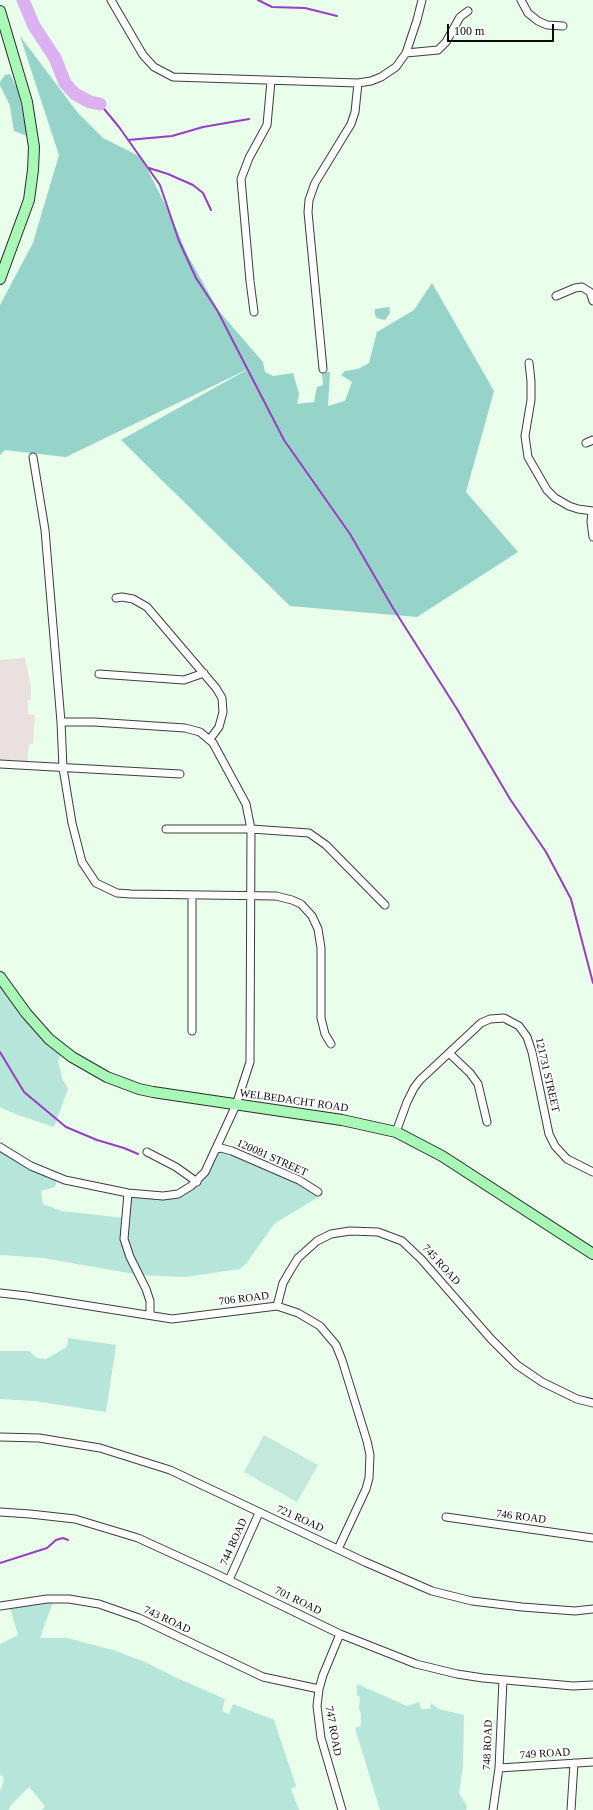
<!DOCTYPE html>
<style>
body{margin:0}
#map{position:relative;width:593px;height:1810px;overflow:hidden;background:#e9feeb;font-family:Georgia,serif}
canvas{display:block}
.scale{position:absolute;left:447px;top:24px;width:107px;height:18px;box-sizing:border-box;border:2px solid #0a0a0a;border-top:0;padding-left:5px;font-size:12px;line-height:14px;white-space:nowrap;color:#0a0a0a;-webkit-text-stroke:3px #fff;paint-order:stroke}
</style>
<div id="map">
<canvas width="593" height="1810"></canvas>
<div class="scale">100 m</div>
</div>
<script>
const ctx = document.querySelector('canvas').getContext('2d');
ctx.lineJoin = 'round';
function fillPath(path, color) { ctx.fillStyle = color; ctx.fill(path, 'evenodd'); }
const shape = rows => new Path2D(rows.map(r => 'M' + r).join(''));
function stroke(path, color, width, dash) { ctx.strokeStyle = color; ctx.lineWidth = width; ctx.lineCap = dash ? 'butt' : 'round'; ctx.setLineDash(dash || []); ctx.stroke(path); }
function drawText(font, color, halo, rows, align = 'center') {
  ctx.font = font + ' Georgia,serif'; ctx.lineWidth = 4; ctx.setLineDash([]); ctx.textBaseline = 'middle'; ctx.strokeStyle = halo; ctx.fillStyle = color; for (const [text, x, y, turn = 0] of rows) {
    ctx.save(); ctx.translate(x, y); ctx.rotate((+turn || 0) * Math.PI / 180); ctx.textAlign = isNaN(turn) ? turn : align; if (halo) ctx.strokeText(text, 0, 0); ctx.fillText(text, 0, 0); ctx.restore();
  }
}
fillPath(shape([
 [25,658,31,688,31,700,28,700,28,714,35,715,33,744,29,744,27,765,0,765,0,660]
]), '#e9e0df');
fillPath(shape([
 [0,980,63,1051,58,1061,62,1078,68,1089,54,1127,18,1115,0,1107],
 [0,1148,58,1178,55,1187,41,1191,43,1204,62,1211,124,1218,128,1193,164,1197,192,1187,216,1149,224,1149,317,1192,318,1197,274,1224,246,1264,240,1269,185,1277,140,1275,43,1258,0,1255],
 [68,1338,116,1345,106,1412,35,1401,0,1399,0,1351,29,1351,37,1358,46,1359,65,1348,68,1344],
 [54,1599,40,1638,67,1638,113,1650,145,1662,175,1677,225,1699,222,1711,229,1714,233,1704,274,1720,296,1786,291,1789,299,1810,42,1810,45,1806,29,1787,10,1806,9,1810,0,1810,0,1792,4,1778,0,1774,0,1644,18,1635,9,1604],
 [357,1684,407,1706,419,1702,421,1709,430,1709,431,1703,439,1709,464,1715,463,1766,459,1793,467,1806,466,1810,380,1810,355,1728,361,1726,361,1714,359,1709,360,1697,357,1695]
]), '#b6e5da');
fillPath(shape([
 [20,36,78,113,103,138,141,157,171,216,187,254,218,310,263,362,265,372,273,376,293,373,299,394,297,404,314,402,317,387,323,385,322,372,330,372,328,406,345,401,352,382,341,375,345,371,358,369,369,363,377,332,414,310,432,283,494,391,466,492,518,552,417,617,290,606,121,440,252,367,66,457,5,450,0,455,0,305,33,243,59,155],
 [10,74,18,91,22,109,27,136,14,131,10,106,0,85,0,82,5,75],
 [389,307,390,313,385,320,377,318,375,315,375,309]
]), '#96d4ca');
fillPath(shape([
 [264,1435,318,1465,297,1502,244,1472]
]), '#c4e9dc');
stroke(shape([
 [258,0,272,7,305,8,337,16],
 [100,104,119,127,160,185,179,241,196,278,217,310,284,440,350,534,393,608,457,709,510,799,546,852,571,899,593,983],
 [128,140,172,136,203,127,249,119],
 [149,168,168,174,193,185,203,193,211,210],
 [0,1052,24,1092,66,1127,97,1140,124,1148,138,1154],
 [0,1563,47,1548,56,1540,63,1538,68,1540]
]), '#993ec3', 2);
stroke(shape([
 [23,0,34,26,55,58,65,83,75,94,90,102,100,104]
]), '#dbb1f1', 13);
const street = shape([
 [111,0,143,55,154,67,173,77,358,83,371,81,381,77,396,67,406,53,417,20,422,0],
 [521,0,528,13,538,21,547,25,563,26],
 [406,53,438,50,446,42,460,17,468,11],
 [556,296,575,288,582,287,590,292,593,301],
 [254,312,250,281,241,179,249,158,267,125,271,81],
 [529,363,531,381,531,400,525,436,528,457,547,490,555,498,569,506,578,509,593,511],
 [323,369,308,212,309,200,315,183,351,124,355,112,358,83],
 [586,443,593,440],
 [33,457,45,530,61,722,63,768,72,823,82,862,96,883,117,893,131,894,276,896,292,900,301,904,312,916,318,929,321,948,321,1018,325,1034,331,1044],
 [592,511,591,522,593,537],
 [116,598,122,597,133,599,147,607,216,688,222,698,223,712,219,727,210,739],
 [99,674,184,680,204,673],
 [0,764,180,774],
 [166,829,251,829,309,833,326,845,385,905],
 [192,895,192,1031],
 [449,1053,470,1073,478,1084,487,1122],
 [396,1132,407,1102,414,1088,420,1080,481,1023,490,1019,504,1018,519,1026,527,1037,532,1052,549,1134,555,1146,567,1159,593,1172],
 [0,1147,31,1166,65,1180,128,1193,163,1196,178,1194,191,1186,205,1172,236,1105,250,1062,251,829,246,804,213,743,200,732,185,728,94,722,61,722],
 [216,1149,221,1148,232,1151,299,1180,318,1192],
 [147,1152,176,1167,197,1182],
 [128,1193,124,1239,130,1257,146,1289,150,1301,150,1315],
 [0,1293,27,1296,172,1319,277,1306,298,1313,320,1326,336,1345,342,1360,367,1441,370,1455,369,1478,366,1489,338,1549],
 [277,1306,283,1283,290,1271,298,1258,317,1241,331,1234,350,1231,378,1232,402,1241,421,1259,491,1339,517,1365,542,1382,577,1399,593,1403],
 [0,1437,39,1438,100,1448,170,1470,365,1562,432,1591,472,1601,522,1607,575,1611,593,1609],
 [0,1512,30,1514,75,1519,138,1538,210,1571,340,1634,416,1664,457,1674,483,1678,573,1686,593,1685],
 [446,1517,593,1538],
 [229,1580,259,1513],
 [0,1606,47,1599,69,1599,99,1604,139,1618,263,1677,319,1689],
 [340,1634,323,1675,319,1689,317,1706,321,1738,342,1810],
 [499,1768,593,1762],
 [493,1810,499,1768,503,1680],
 [571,1810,574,1763]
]);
const secondary = shape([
 [0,11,27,102,34,147,33,170,29,200,0,279],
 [0,977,26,1013,49,1039,72,1057,107,1077,139,1089,153,1092,342,1120,396,1132,442,1156,593,1254]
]);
stroke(street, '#3d3d3d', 9);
stroke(secondary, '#2c2c2c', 12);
stroke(street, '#fff', 7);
stroke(secondary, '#a8f9b6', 10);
drawText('11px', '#0a0a0a', '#fff', [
 ["121731 STREET",547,1075,77],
 ["WELBEDACHT ROAD",294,1101,8],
 ["120081 STREET",272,1158,24],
 ["745 ROAD",441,1265,48],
 ["706 ROAD",244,1299,-7],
 ["746 ROAD",521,1517,7],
 ["721 ROAD",300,1519,24],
 ["744 ROAD",234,1542,-66],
 ["701 ROAD",298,1601,26],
 ["743 ROAD",167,1620,25],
 ["747 ROAD",333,1731,80],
 ["748 ROAD",488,1745,-88],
 ["749 ROAD",545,1754,-4]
]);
</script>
